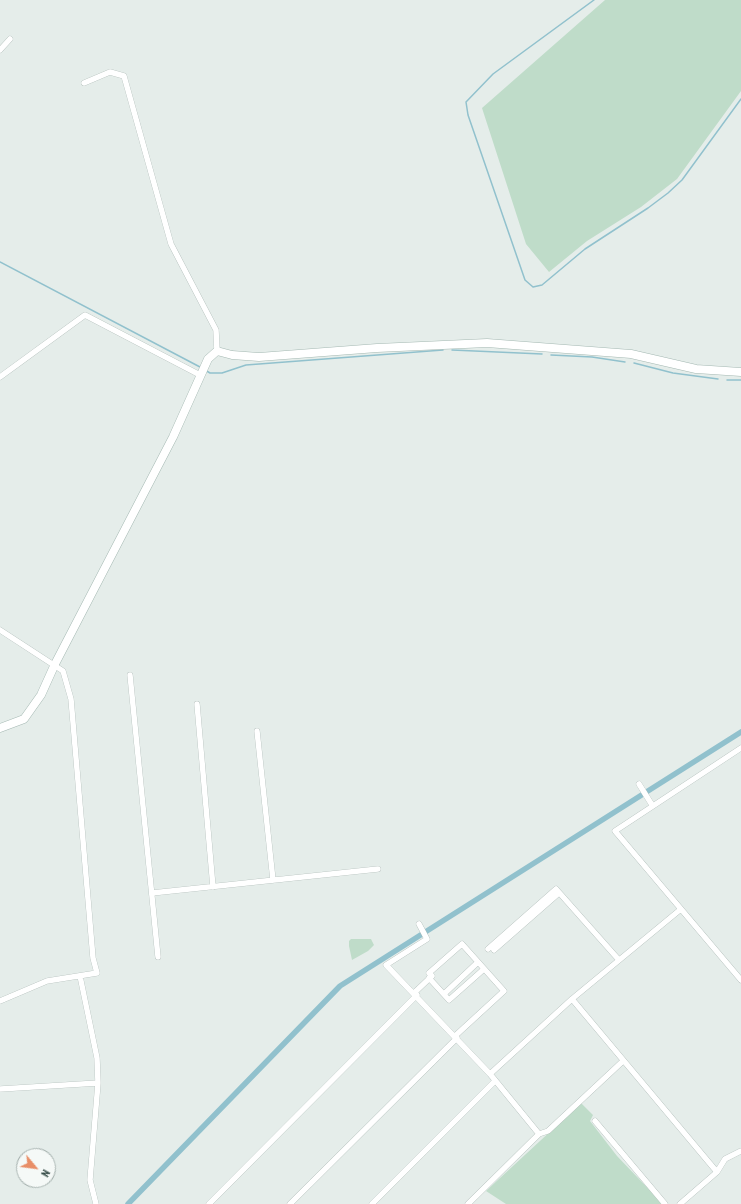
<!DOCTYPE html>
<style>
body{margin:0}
#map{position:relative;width:741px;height:1204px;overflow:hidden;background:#e5edea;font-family:"PT Sans Narrow",sans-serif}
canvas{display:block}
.north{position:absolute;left:16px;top:1148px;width:40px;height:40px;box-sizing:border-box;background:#f5f9f7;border:1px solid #a2aeab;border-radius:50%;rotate:119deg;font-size:11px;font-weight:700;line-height:16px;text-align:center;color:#253d38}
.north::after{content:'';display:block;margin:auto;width:14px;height:18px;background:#e88e67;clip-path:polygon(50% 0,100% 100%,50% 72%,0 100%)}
</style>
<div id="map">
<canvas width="741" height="1204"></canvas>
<div class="north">N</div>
</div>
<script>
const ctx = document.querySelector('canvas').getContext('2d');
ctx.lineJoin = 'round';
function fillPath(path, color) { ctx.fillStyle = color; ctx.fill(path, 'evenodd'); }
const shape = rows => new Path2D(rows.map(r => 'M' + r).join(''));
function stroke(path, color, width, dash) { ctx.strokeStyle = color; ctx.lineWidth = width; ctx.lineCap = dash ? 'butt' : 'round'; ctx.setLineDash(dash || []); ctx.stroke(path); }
fillPath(shape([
 [605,0,741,0,741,91,677,179,641,207,587,241,549,272,526,244,482,108],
 [351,939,371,939,374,945,368,951,352,960,349,946,349,941],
 [581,1103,593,1115,590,1121,617,1156,663,1204,506,1204,486,1191]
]), '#bfdcc9');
stroke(shape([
 [594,0,493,74,466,102,468,115,525,280,533,287,542,285,585,249,648,208,668,193,682,180,741,99],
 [0,262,200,367],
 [452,350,542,354],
 [551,355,592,357,625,362],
 [634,363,673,373,718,379],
 [205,370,210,373,222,373,246,365,443,350],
 [727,380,741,380]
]), '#91c1cd', 1.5);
stroke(shape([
 [128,1204,340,986,741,732]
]), '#91c1cd', 5.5);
const street = shape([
 [0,50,10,39],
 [84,83,110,72,124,76,171,244,216,330,217,351],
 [0,377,85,315,200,375],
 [0,630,63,671,71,699,93,958,97,973,47,981,0,1001],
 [130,675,158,957],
 [197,704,213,887],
 [257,731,273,880],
 [741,748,615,831,741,980],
 [639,784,652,805],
 [152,893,378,869],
 [419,924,427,939,386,965,490,1074,539,1134],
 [488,949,556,889,619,960],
 [494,950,559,893],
 [80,976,97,1058,98,1083,90,1180,96,1204],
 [429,978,449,1000,484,969],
 [414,993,432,976,429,973,462,944,504,991,455,1036],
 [444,994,478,962],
 [572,999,717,1172],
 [490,1074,572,999,681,909],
 [0,1089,98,1083],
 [595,1121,665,1204],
 [209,1204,417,995],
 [290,1204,457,1038],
 [372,1204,495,1081],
 [468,1204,539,1134,548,1131,623,1061],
 [680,1204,717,1172,725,1159,741,1151]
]);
const secondary = shape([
 [0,728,24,719,41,695,55,664,173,437,208,359,217,351,232,355,259,357,377,348,487,343,631,354,696,369,741,372]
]);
stroke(street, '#a8b5b1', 6);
stroke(secondary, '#a4b8b2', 9);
stroke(street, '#fff', 5.5);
stroke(secondary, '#fff', 8);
</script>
